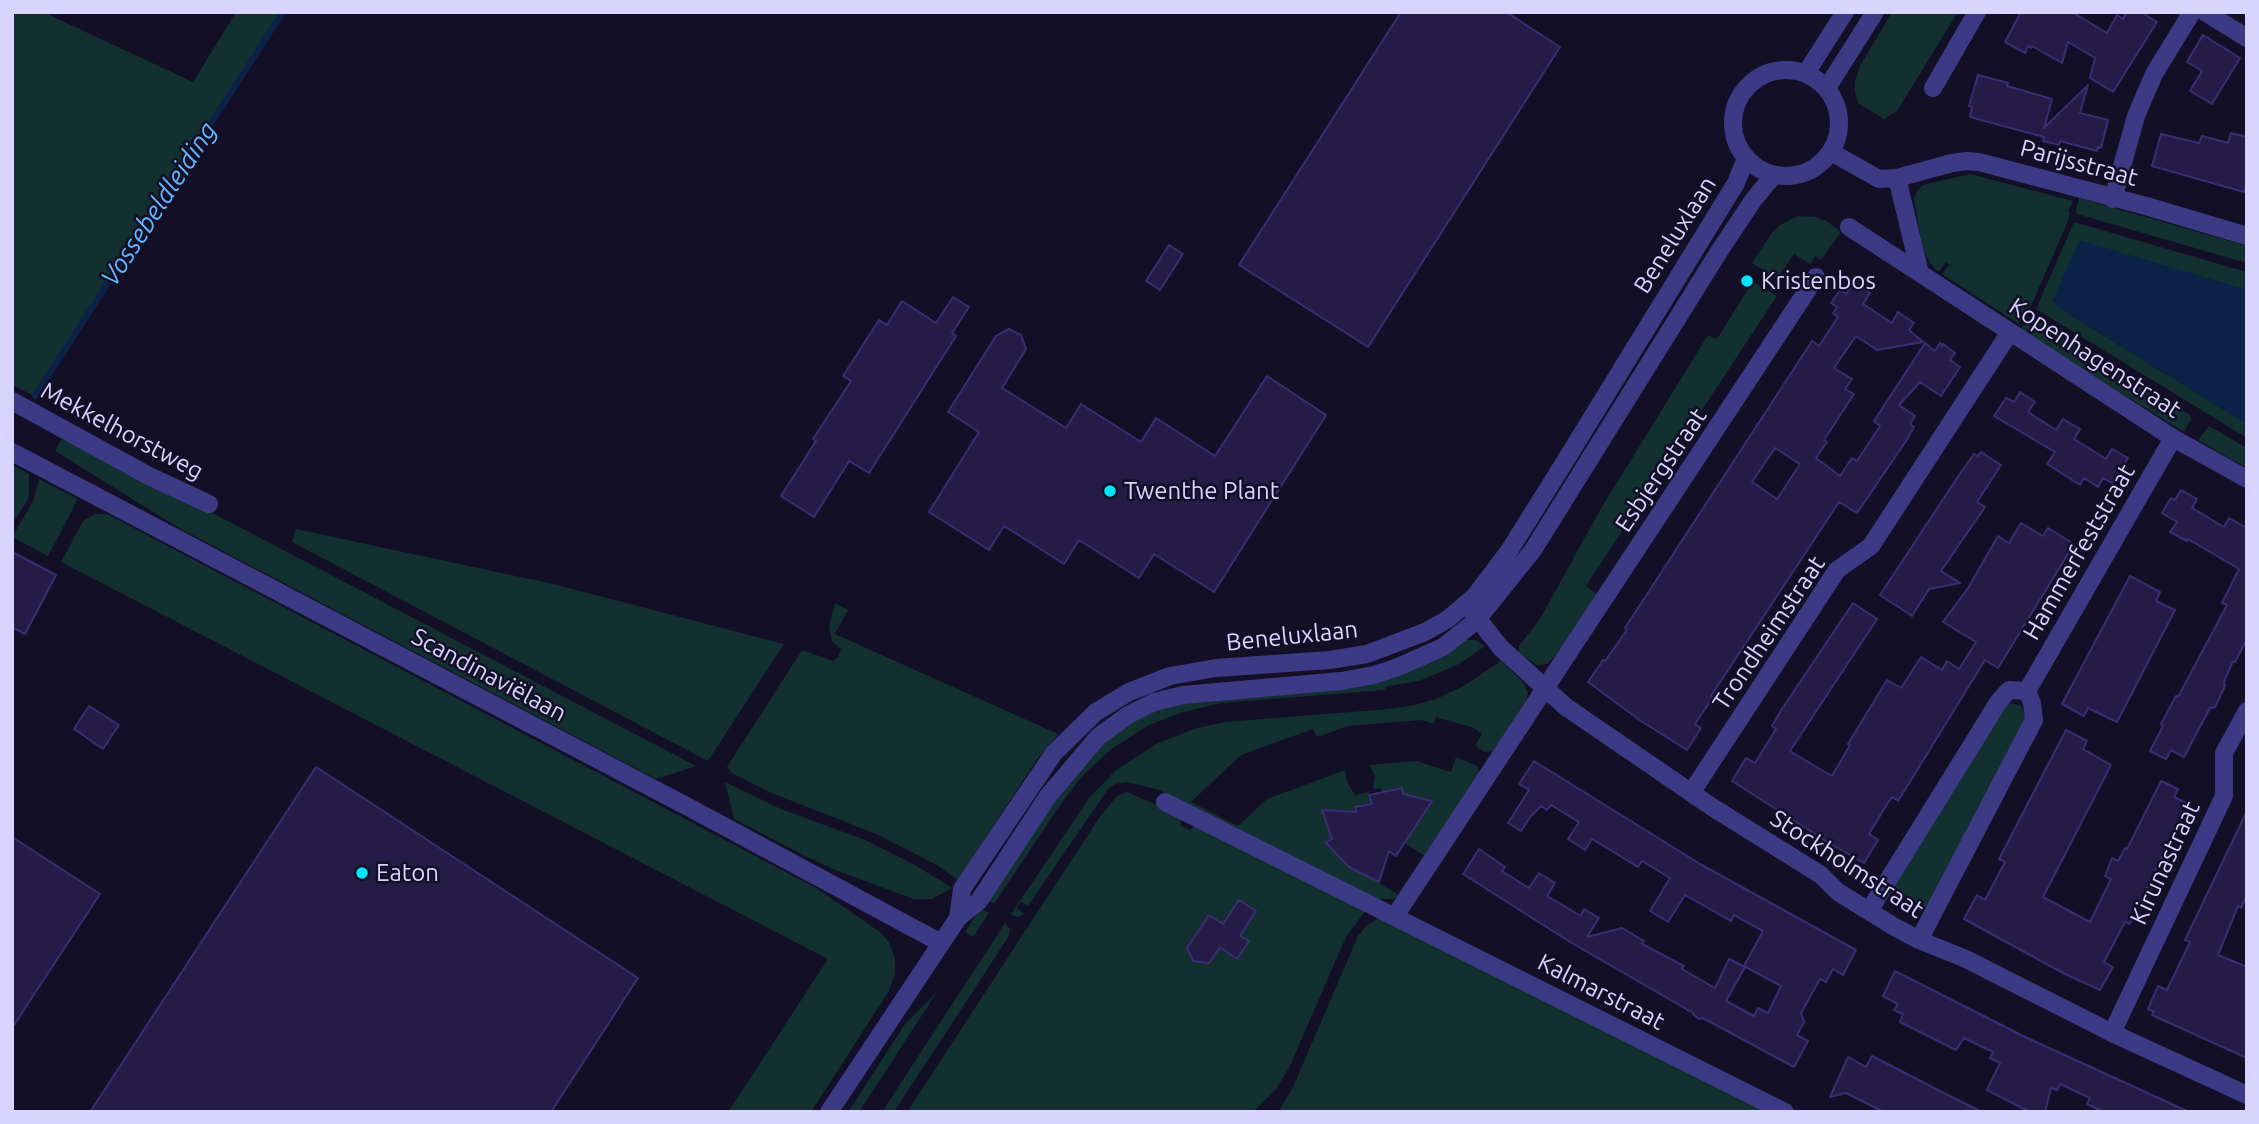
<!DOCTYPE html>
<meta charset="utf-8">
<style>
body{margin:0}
#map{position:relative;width:2259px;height:1124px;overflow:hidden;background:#130f26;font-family:Ubuntu,sans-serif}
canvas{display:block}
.frame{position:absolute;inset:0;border:14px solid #d9d4ff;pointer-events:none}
</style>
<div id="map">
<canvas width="2259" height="1124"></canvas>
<div class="frame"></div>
</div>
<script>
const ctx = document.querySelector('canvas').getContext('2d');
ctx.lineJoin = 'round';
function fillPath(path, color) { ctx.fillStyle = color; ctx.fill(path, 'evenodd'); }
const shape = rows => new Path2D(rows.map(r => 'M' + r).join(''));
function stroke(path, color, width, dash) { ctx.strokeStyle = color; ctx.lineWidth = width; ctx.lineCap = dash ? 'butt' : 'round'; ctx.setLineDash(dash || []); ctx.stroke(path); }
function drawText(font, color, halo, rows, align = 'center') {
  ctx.font = font + ' Ubuntu,sans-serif'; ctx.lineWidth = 5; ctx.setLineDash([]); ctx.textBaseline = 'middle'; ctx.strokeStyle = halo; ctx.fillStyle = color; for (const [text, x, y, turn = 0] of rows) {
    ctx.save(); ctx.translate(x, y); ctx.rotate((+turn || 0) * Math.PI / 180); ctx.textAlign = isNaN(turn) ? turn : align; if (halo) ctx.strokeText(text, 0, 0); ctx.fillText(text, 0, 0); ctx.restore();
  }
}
fillPath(shape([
 [12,12,43,12,193,82,236,12,283,12,35,396,12,385],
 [1892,12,1958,12,1897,111,1884,119,1858,103,1855,92,1855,81,1860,66],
 [1970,174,2073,201,2068,211,2070,212,2068,221,2031,306,2026,314,2023,313,2024,316,2019,324,1942,274,1947,267,1950,266,1946,262,1939,272,1936,270,1930,263,1922,245,1914,198,1918,190,1923,185],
 [2079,198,2247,246,2247,263,2077,214,2076,210],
 [1798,216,1815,217,1825,220,1841,232,1821,260,1815,256,1810,264,1794,254,1777,279,1752,263,1771,234,1780,225],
 [2074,222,2247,272,2247,290,2080,241,2053,301,2069,314,2247,424,2247,438,2036,309],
 [1753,281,1777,296,1586,586,1598,595,1556,655,1548,664,1537,665,1519,653,1519,646,1540,619,1600,510,1708,335,1717,339],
 [2031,317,2190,415,2191,419,2184,432,2020,330,2028,318],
 [2209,426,2247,448,2247,468,2198,440],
 [64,439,184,498,696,766,656,779,179,528,55,451,60,441],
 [12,465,29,474,29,498,12,524],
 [39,479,78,499,48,556,12,537,34,499],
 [95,514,107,514,816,888,880,932,889,942,895,959,895,974,889,991,811,1112,728,1112,828,959,61,562,83,521],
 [296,529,553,584,784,644,708,761,292,542],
 [835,603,848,610,835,634,1058,734,1036,761,958,880,935,864,876,834,769,792,732,773,727,767,802,650,833,661,838,657,841,649,832,641,829,627],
 [1463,640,1475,640,1485,646,1459,664,1419,681,1385,687,1385,690,1221,703,1180,713,1147,726,1110,750,1083,775,1060,805,994,904,986,898,1073,767,1129,721,1172,703,1309,687],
 [1501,661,1524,683,1528,693,1526,700,1494,751,1485,752,1477,747,1476,744,1482,734,1474,728,1436,717,1434,724,1421,720,1348,726,1317,737,1313,729,1241,755,1191,802,1238,826,1267,799,1345,770,1347,782,1355,795,1369,792,1372,804,1356,807,1357,812,1322,810,1333,838,1327,843,1349,866,1399,895,1394,899,1377,899,1159,790,1127,782,1115,784,1108,789,1028,906,1021,902,1017,908,1024,913,1023,915,1017,917,1011,914,1089,798,1116,770,1158,743,1197,728,1225,722,1389,709,1415,705,1438,698,1464,686],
 [2009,703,2020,705,2027,717,1927,913,1887,890,2005,706],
 [1456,757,1477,766,1479,774,1425,856,1405,843,1432,801,1403,797,1402,789,1382,793,1381,788,1375,789,1373,787,1375,776,1369,765,1416,761,1451,772],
 [725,782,781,809,865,840,915,865,952,888,932,899,914,899,835,870,803,855,734,819],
 [1127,792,1180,815,1182,818,1180,825,1190,830,1195,825,1366,910,1346,937,1289,1068,1276,1089,1253,1112,907,1112,1099,818,1117,796],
 [981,908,989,913,973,937,965,932],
 [1380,917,1769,1112,1278,1112,1293,1087,1358,936,1366,926],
 [1005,923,1010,929,1009,936,894,1112,882,1112],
 [937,992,859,1112,848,1112,905,1024]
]), '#12302f');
fillPath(shape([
 [2082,241,2247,290,2247,424,2055,305,2055,296,2078,243]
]), '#0c2248');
stroke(shape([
 [35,396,283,12]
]), '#0c2248', 6);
const building = shape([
 [1401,12,1506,12,1560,47,1368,347,1239,265,1401,12],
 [2021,12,2072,12,2107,33,2117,15,2123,19,2127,12,2141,12,2157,22,2113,92,2090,78,2095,58,2068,42,2062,63,2032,46,2031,48,2028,46,2025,53,2005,42,2021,12],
 [2203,35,2240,58,2212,104,2190,91,2202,71,2187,62,2203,35],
 [1978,75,2008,83,2007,86,2052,99,2044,128,2088,85,2080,113,2108,120,2101,148,2098,147,2097,151,2060,141,2059,145,2043,141,2044,137,1970,117,1972,107,1969,106,1978,75],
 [2231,133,2247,137,2247,181,2244,192,2152,166,2161,134,2199,143,2202,136,2228,143,2231,133],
 [1169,245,1183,254,1160,290,1146,281,1169,245],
 [1854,282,1870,293,1863,304,1892,323,1898,312,1914,323,1909,330,1923,342,1877,350,1856,336,1834,368,1852,379,1845,389,1854,394,1824,440,1827,442,1816,458,1840,476,1852,458,1857,461,1880,426,1874,421,1925,343,1935,351,1940,343,1942,346,1943,344,1955,353,1950,360,1960,367,1941,396,1920,382,1899,405,1915,416,1910,424,1914,427,1906,441,1857,513,1839,502,1711,696,1713,697,1695,724,1701,728,1687,750,1641,721,1588,682,1603,660,1605,661,1627,630,1625,628,1812,341,1819,346,1838,317,1833,313,1837,307,1831,303,1840,290,1846,294,1854,282],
 [1775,448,1800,464,1777,499,1752,482,1775,448],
 [953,297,969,307,952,333,956,336,869,473,849,461,814,517,781,496,816,441,813,439,851,381,843,376,879,320,887,325,902,301,936,323,953,297],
 [1009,329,1021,335,1026,349,1002,388,1066,428,1081,404,1141,442,1156,418,1215,456,1267,376,1326,415,1214,592,1154,554,1139,578,1079,540,1064,564,1004,526,989,550,929,512,979,432,948,412,996,336,1009,329],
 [2020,392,2035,402,2028,412,2056,430,2063,419,2080,429,2074,439,2106,459,2112,449,2128,458,2112,483,2103,478,2098,487,2084,478,2080,485,2047,464,2055,452,1994,416,2006,398,2014,402,2020,392],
 [1981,452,2001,465,1977,502,1985,507,1941,571,1960,583,1929,589,1912,616,1880,595,1961,472,1974,454,1978,456,1981,452],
 [2181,490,2197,499,2192,508,2224,527,2229,518,2247,528,2247,639,2235,662,2233,661,2224,682,2225,686,2217,703,2215,707,2210,708,2184,757,2171,750,2166,759,2150,751,2163,726,2161,724,2176,696,2178,697,2227,605,2222,603,2239,569,2188,539,2187,541,2170,532,2177,522,2162,513,2171,498,2175,500,2181,490],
 [2021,523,2043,536,2048,528,2074,544,1998,668,1985,660,1898,801,1892,797,1887,804,1869,834,1878,840,1864,863,1826,841,1732,781,1746,758,1755,763,1776,729,1772,726,1780,712,1853,603,1877,619,1790,751,1818,768,1832,776,1850,745,1848,744,1887,680,1901,688,1921,657,1942,670,1947,661,1959,669,1976,642,1943,622,1968,588,1998,536,2009,543,2021,523],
 [12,552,56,575,25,634,12,627,12,552],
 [2130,576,2160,592,2156,601,2175,610,2117,722,2088,708,2084,716,2062,704,2130,576],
 [89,706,119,725,103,749,74,729,89,706],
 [2066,730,2087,741,2083,749,2111,765,2043,897,2090,922,2111,879,2105,876,2112,858,2118,861,2125,848,2127,849,2161,781,2178,789,2174,797,2190,805,2176,835,2173,833,2130,924,2125,922,2104,962,2113,967,2100,990,2063,973,1964,919,1977,895,1985,900,2005,862,1999,859,2066,730],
 [1534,761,1700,864,1856,950,1843,975,1833,969,1826,982,1820,979,1801,1013,1804,1022,1797,1035,1808,1041,1794,1067,1703,1018,1699,1019,1694,1015,1693,1013,1570,942,1463,874,1479,849,1505,867,1502,871,1529,888,1539,873,1555,883,1547,896,1581,916,1584,909,1599,918,1587,937,1622,928,1644,941,1642,944,1684,966,1682,969,1715,988,1729,959,1745,967,1726,1001,1754,1016,1758,1008,1768,1013,1781,986,1744,966,1763,931,1734,915,1731,921,1685,895,1668,922,1650,911,1670,878,1642,861,1638,867,1592,839,1585,850,1568,839,1579,822,1551,805,1547,810,1541,806,1531,816,1521,831,1508,823,1529,790,1519,784,1534,761],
 [316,767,638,978,551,1112,90,1112,316,767],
 [1402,788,1403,794,1432,801,1396,856,1389,851,1379,882,1349,867,1326,843,1332,839,1322,810,1357,812,1355,807,1372,804,1369,795,1402,788],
 [2247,811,2247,895,2241,908,2238,906,2218,955,2247,967,2247,1058,2152,1015,2154,1012,2148,1009,2158,986,2167,990,2190,942,2185,940,2247,811],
 [12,837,100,894,12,1028,12,837],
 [1239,900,1256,911,1240,936,1249,941,1237,959,1220,947,1209,963,1193,961,1187,948,1209,915,1223,924,1239,900],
 [1895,971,2023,1036,2189,1112,2104,1112,2087,1104,2090,1098,2060,1084,2057,1090,2051,1088,2045,1112,2030,1112,1987,1090,2000,1063,1990,1058,1993,1052,1964,1038,1956,1050,1900,1022,1903,1014,1894,1010,1898,1004,1883,996,1895,971],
 [1872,1056,1944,1093,1982,1112,1884,1112,1846,1093,1830,1097,1848,1057,1866,1067,1872,1056]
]);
fillPath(building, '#241b47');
stroke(building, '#3b2d73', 2);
stroke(shape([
 [2205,12,2247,38],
 [1933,88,1977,12],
 [1831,152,1879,179,1897,178,1920,273],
 [1897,178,1952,163,1966,161,1979,162,2146,206,2247,236],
 [2113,199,2136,116,2154,74,2192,12],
 [1849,227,2173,438,2247,479],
 [12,401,149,476,209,504],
 [12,452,692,809,941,943],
 [1466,604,1501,648,1566,707,1712,807,1821,875,1838,892,1893,926,1919,940,1966,959,2112,1033,2247,1095],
 [2027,691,2173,438],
 [1691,793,1837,570,1871,546,2010,332],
 [1165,802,1785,1112],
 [1869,911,1999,701,2009,690,2027,691],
 [1395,916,1816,277],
 [1919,940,2034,720,2032,703,2027,691],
 [2112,1033,2224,796,2224,753,2247,711]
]), '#3d3a85', 18);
stroke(shape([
 '1733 123a53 53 0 1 1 106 0a53 53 0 1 1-106 0Z',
 [1806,73,1845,12],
 [1827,88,1875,12],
 [958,918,962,889,1054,753,1096,712,1129,692,1170,676,1216,668,1330,660,1367,654,1425,632,1448,619,1475,596,1509,551,1564,463,1736,183,1746,158],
 [829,1112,958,918,979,901,1048,796,1098,737,1128,715,1154,702,1183,695,1341,681,1374,675,1398,667,1443,647,1477,620,1533,550,1720,250,1754,199,1774,175]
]), '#3d3a85', 18);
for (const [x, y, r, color] of [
 [1747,281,7,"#00e5ff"],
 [1110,491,7,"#00e5ff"],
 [362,873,7,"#00e5ff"]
]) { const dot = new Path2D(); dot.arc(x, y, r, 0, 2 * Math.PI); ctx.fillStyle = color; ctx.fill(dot); stroke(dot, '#130f26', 2.5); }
drawText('24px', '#d9d4ff', '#130f26', [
 ["Parijsstraat",2079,163,15],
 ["Beneluxlaan",1675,235,-58],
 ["Kopenhagenstraat",2095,358,33],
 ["Mekkelhorstweg",122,431,28],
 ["Esbjergstraat",1661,470,-56],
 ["Hammerfeststraat",2079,552,-60],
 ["Trondheimstraat",1769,633,-56],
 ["Beneluxlaan",1292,636,-6],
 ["Scandinaviëlaan",489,675,28],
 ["Kirunastraat",2165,863,-65],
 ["Stockholmstraat",1847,864,33],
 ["Kalmarstraat",1601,992,27]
]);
drawText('24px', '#d9d4ff', '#130f26', [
 ["Kristenbos",1761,281],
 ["Twenthe Plant",1124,491],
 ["Eaton",376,873]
], 'left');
drawText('italic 26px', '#62b6ff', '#130f26', [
 ["Vossebeldleiding",159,204,-57]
]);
</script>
